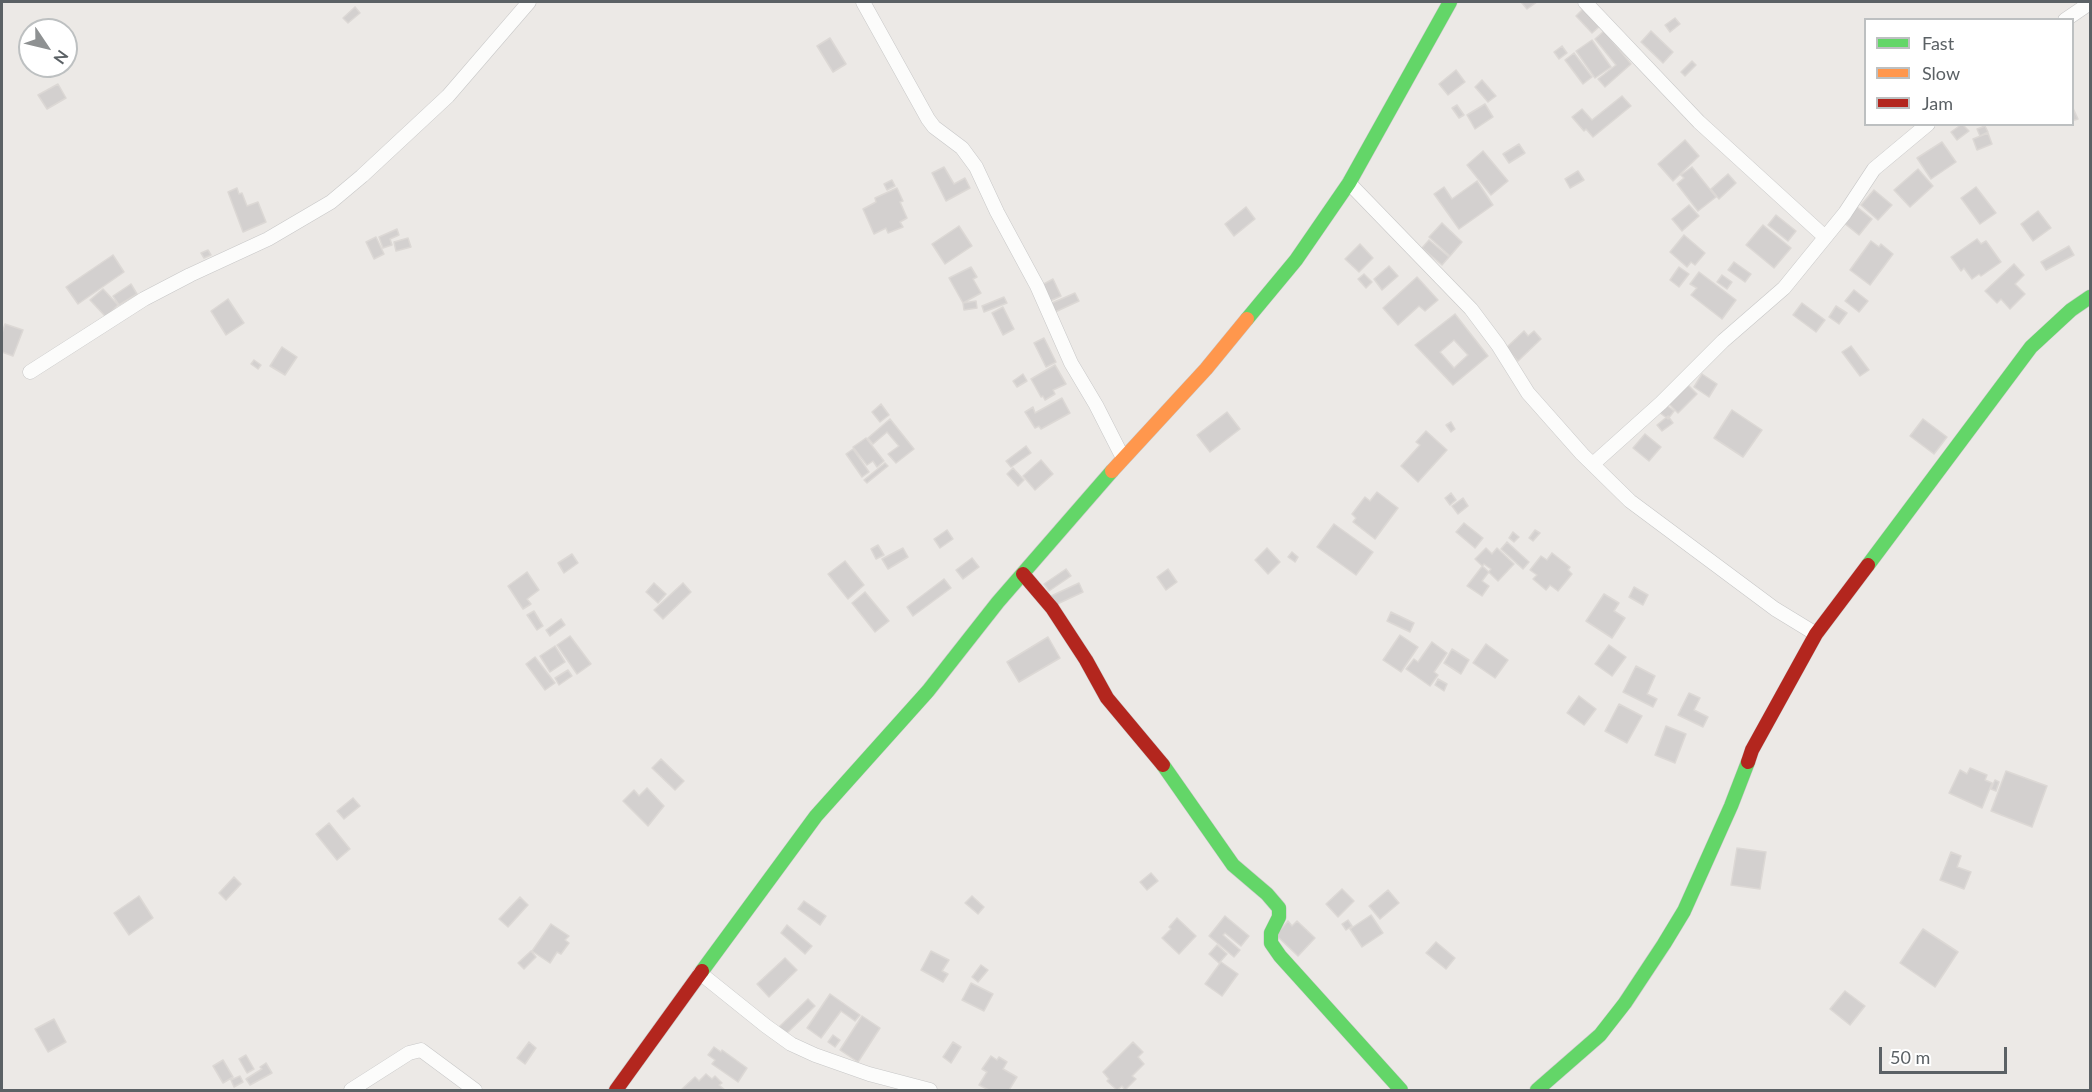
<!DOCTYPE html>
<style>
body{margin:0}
#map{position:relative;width:2092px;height:1092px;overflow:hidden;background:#ece9e6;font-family:Lato,sans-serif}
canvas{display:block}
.frame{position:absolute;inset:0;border:3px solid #5b6165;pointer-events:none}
.legend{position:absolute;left:1864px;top:18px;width:210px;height:108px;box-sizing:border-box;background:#fff;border:2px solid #bdc0c1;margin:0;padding:8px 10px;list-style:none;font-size:18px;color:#5b6165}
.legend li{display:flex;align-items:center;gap:12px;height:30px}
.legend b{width:30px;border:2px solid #bdc0c1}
.north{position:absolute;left:18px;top:18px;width:60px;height:60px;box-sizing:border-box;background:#fff;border:2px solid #bdc0c1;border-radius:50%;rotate:125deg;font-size:16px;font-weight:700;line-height:24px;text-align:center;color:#5b6165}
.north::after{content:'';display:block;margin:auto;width:21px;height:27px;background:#8e9192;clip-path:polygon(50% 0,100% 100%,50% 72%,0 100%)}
.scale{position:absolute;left:1879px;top:1047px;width:128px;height:27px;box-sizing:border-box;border:3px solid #5b6165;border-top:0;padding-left:8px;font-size:18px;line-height:21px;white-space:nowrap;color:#5b6165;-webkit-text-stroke:4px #fff;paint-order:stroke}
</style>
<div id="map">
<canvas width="2092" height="1092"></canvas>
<div class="frame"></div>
<ul class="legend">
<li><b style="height:8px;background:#63d668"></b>Fast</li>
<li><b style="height:8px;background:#ff974d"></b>Slow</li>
<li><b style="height:8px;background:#b3261e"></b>Jam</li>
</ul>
<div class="north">N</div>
<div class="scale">50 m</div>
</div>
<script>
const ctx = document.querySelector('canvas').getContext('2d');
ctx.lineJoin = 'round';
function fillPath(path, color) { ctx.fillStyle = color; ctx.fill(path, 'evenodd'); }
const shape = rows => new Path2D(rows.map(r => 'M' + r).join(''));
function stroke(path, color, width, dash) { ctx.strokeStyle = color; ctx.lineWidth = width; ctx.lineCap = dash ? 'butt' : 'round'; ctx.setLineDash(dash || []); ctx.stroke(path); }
const building = shape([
 [1521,2,1537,2,1527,9,1521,2],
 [355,7,360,13,348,23,343,18,355,7],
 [1584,8,1600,26,1592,33,1576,16,1584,8],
 [1675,18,1680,24,1670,32,1665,25,1675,18],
 [1604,31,1631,64,1605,87,1598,79,1616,65,1595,39,1604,31],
 [1651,31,1673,52,1663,63,1641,42,1651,31],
 [830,38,846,64,833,72,817,46,830,38],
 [1592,40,1611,67,1595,78,1576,51,1592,40],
 [1562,46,1567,53,1559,59,1554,52,1562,46],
 [1574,53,1592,77,1583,84,1565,60,1574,53],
 [1692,61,1696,65,1685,76,1681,72,1692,61],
 [1456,70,1465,82,1448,95,1439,84,1456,70],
 [1482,80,1496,96,1488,102,1475,87,1482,80],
 [58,84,66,98,47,109,38,95,58,84],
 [1622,96,1631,106,1593,137,1586,129,1584,131,1572,117,1582,109,1592,120,1622,96],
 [1485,104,1493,117,1475,129,1467,115,1485,104],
 [1457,105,1464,115,1459,118,1452,108,1457,105],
 [2072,106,2078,119,2072,121,2072,106],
 [1962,124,1969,131,1957,140,1951,132,1962,124],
 [1985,126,1988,132,1980,136,1977,129,1985,126],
 [1988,133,1992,144,1977,150,1973,139,1988,133],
 [1685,140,1699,156,1673,181,1658,164,1685,140],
 [1942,142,1956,162,1931,179,1917,158,1942,142],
 [1519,144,1525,153,1509,163,1503,154,1519,144],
 [1483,151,1508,181,1491,195,1467,165,1483,151],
 [944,167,954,184,965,178,970,188,946,201,932,173,944,167],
 [1692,167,1716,197,1698,211,1677,184,1684,178,1681,175,1692,167],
 [1918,169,1933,186,1910,207,1894,190,1918,169],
 [1578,171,1584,180,1570,188,1565,179,1578,171],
 [1728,174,1736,183,1719,199,1711,189,1728,174],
 [892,180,895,186,887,190,884,184,892,180],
 [1477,181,1493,205,1459,229,1434,194,1444,187,1452,199,1477,181],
 [1976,187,1996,213,1980,224,1961,198,1976,187],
 [237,188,239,194,242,193,247,206,258,202,266,222,243,232,228,192,237,188],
 [897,188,903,201,900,202,907,218,900,222,903,227,888,233,886,228,874,234,863,209,876,202,875,198,897,188],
 [1874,190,1892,205,1878,220,1861,205,1874,190],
 [1689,205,1699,216,1682,231,1672,219,1689,205],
 [1246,207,1255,219,1234,236,1225,224,1246,207],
 [1857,207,1872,219,1859,235,1844,223,1857,207],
 [2038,211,2051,228,2033,241,2021,224,2038,211],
 [1776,215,1796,231,1788,241,1768,225,1776,215],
 [1442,223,1462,242,1450,256,1429,237,1442,223],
 [1763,225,1791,248,1774,268,1746,245,1763,225],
 [959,226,972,246,945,264,932,244,959,226],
 [397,229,399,235,390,239,392,245,383,248,379,237,397,229],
 [1684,235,1705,253,1695,265,1691,262,1687,267,1670,252,1684,235],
 [376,237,384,254,374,259,366,242,376,237],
 [408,238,411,247,396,251,394,242,408,238],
 [1977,239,1981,244,1986,241,2001,262,1981,276,1979,274,1972,279,1964,268,1961,271,1951,257,1977,239],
 [1429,240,1449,257,1442,265,1422,248,1429,240],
 [1871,241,1879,247,1881,244,1893,254,1870,285,1850,270,1871,241],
 [1360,244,1373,258,1359,272,1345,259,1360,244],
 [2069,246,2074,255,2046,270,2041,262,2069,246],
 [208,250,211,255,204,258,201,253,208,250],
 [113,255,124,272,78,304,66,287,113,255],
 [1734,262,1751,274,1745,282,1728,270,1734,262],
 [2014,264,2024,275,2015,284,2025,294,2010,309,2001,299,1997,303,1985,291,2014,264],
 [1389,266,1398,276,1382,290,1374,279,1389,266],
 [971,267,977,277,973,279,981,293,963,303,949,278,971,267],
 [1679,267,1689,274,1679,287,1670,280,1679,267],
 [1699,272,1736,300,1722,319,1691,295,1697,288,1690,284,1699,272],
 [1364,274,1372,282,1366,288,1358,279,1364,274],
 [1722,275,1732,282,1727,289,1717,282,1722,275],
 [1417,277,1438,300,1425,311,1419,306,1398,325,1383,308,1417,277],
 [1053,279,1061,296,1050,301,1042,285,1053,279],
 [131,284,137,294,119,305,113,296,131,284],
 [103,289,118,305,106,317,90,300,103,289],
 [1854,290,1868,301,1859,312,1845,301,1854,290],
 [1075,293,1079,301,1055,312,1052,303,1075,293],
 [1004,297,1007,303,984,312,982,306,1004,297],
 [228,299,244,323,226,335,211,311,228,299],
 [976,301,977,308,964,310,963,303,976,301],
 [1802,303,1825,320,1816,332,1793,315,1802,303],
 [1836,306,1847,313,1839,324,1829,317,1836,306],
 [1003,307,1014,329,1003,335,992,313,1003,307],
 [1455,314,1488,356,1453,385,1415,345,1455,314],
 [1454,340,1468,355,1454,368,1440,352,1454,340],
 [5,324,23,330,13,356,2,352,2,333,5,324],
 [1524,331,1528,336,1534,331,1541,339,1518,361,1506,348,1524,331],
 [1044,338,1056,362,1046,367,1034,343,1044,338],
 [1851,346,1869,370,1860,376,1842,352,1851,346],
 [282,347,297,357,285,375,270,366,282,347],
 [254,360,261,365,258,369,251,364,254,360],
 [1055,365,1066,384,1053,390,1055,394,1045,400,1043,396,1041,397,1031,379,1055,365],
 [1023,374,1027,381,1017,387,1013,381,1023,374],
 [1702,374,1717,384,1709,397,1694,387,1702,374],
 [1687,384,1697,394,1678,413,1668,403,1687,384],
 [1062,398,1070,413,1041,429,1039,426,1035,428,1025,412,1033,407,1035,413,1062,398],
 [881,404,889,415,880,422,872,412,881,404],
 [1665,404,1674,411,1668,419,1659,412,1665,404],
 [1732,410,1762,430,1743,457,1714,438,1732,410],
 [1227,412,1240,429,1210,452,1197,435,1227,412],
 [1668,416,1673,423,1662,431,1657,425,1668,416],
 [890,419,914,449,896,463,888,454,899,446,887,432,873,444,868,438,890,419],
 [1923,419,1947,437,1934,454,1910,436,1923,419],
 [1451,422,1455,429,1451,432,1446,425,1451,422],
 [1426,431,1447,450,1418,482,1401,466,1420,445,1416,442,1426,431],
 [1645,434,1661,447,1649,461,1633,448,1645,434],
 [866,438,884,461,877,467,873,461,867,465,853,447,866,438],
 [1026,446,1031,453,1011,467,1006,461,1026,446],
 [853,449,869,472,862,477,846,454,853,449],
 [1041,460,1053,474,1035,490,1023,476,1041,460],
 [885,463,888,466,867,483,864,480,885,463],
 [1013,468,1024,480,1018,486,1007,474,1013,468],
 [1377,492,1398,508,1375,539,1353,522,1356,518,1352,514,1365,497,1370,501,1377,492],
 [1451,493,1456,500,1450,505,1445,498,1451,493],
 [1463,498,1468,506,1458,514,1452,506,1463,498],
 [1464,523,1483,538,1475,548,1456,532,1464,523],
 [1334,524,1373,552,1356,575,1317,547,1334,524],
 [947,530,953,539,940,548,934,539,947,530],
 [1535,530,1540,533,1533,541,1529,538,1535,530],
 [1513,532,1519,537,1514,542,1509,538,1513,532],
 [1507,542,1529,562,1523,569,1501,549,1507,542],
 [878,545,884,555,876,559,871,549,878,545],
 [903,548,908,557,888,569,882,559,903,548],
 [1267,548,1280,562,1268,574,1255,560,1267,548],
 [1486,548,1492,554,1497,548,1514,564,1498,581,1475,559,1486,548],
 [1292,552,1298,557,1295,562,1288,557,1292,552],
 [1552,553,1570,567,1568,570,1572,574,1558,591,1550,585,1546,590,1533,579,1537,575,1530,570,1541,556,1547,560,1552,553],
 [572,554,578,563,564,573,558,563,572,554],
 [972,558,979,567,963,579,956,570,972,558],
 [845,561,864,585,848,599,828,574,845,561],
 [1484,564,1491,569,1482,581,1489,586,1482,596,1467,586,1484,564],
 [1066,569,1071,576,1049,591,1044,584,1066,569],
 [1168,569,1177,582,1166,590,1157,577,1168,569],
 [527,572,539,590,527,599,531,604,523,609,508,586,527,572],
 [944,579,951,588,913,616,907,607,944,579],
 [654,583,666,594,658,603,646,592,654,583],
 [683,583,691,592,663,619,654,610,683,583],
 [1079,583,1083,592,1053,606,1049,597,1079,583],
 [1634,587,1648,595,1643,605,1629,597,1634,587],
 [865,592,889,621,875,632,852,603,865,592],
 [1604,594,1619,603,1614,611,1625,618,1612,638,1586,621,1604,594],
 [534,611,543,626,537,630,527,615,534,611],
 [1391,612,1414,623,1410,632,1387,621,1391,612],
 [561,619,565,625,550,636,546,630,561,619],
 [1400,635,1418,647,1401,672,1383,660,1400,635],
 [570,636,591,664,577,674,557,645,570,636],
 [1048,637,1060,658,1019,682,1007,662,1048,637],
 [1432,642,1447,653,1434,672,1438,675,1430,686,1406,669,1414,659,1418,662,1432,642],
 [1486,644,1508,660,1495,678,1473,663,1486,644],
 [1609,645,1626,657,1612,676,1595,664,1609,645],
 [555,646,565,662,550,672,540,656,555,646],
 [1452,649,1469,660,1461,674,1444,663,1452,649],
 [535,657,555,683,545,690,526,664,535,657],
 [1636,666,1655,676,1647,694,1657,699,1653,707,1623,692,1636,666],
 [568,670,572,676,559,685,555,678,568,670],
 [1438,679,1447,684,1444,691,1435,685,1438,679],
 [1689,693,1700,698,1694,710,1708,717,1703,727,1678,715,1689,693],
 [1579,696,1596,709,1584,725,1567,713,1579,696],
 [1619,704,1642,716,1627,743,1605,731,1619,704],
 [1666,726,1686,734,1675,763,1655,755,1666,726],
 [661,759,684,781,675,790,652,768,661,759],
 [1970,768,1987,775,1985,780,1992,783,1982,808,1949,793,1960,770,1967,774,1970,768],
 [2006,771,2047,786,2032,827,1991,811,2006,771],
 [1995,780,1999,782,1996,791,1991,789,1995,780],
 [647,788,664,806,648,826,623,801,634,790,639,796,647,788],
 [353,798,360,806,344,819,337,811,353,798],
 [329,823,350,849,337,860,316,834,329,823],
 [1737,848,1766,852,1760,889,1731,885,1737,848],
 [1951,852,1961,856,1957,867,1971,872,1964,889,1940,880,1951,852],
 [1151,873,1158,881,1147,890,1140,882,1151,873],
 [234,877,241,884,226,900,219,893,234,877],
 [1342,889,1354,901,1338,917,1326,904,1342,889],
 [1388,890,1399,903,1380,919,1369,906,1388,890],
 [139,896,153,918,129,935,114,913,139,896],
 [972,896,984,907,978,914,965,903,972,896],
 [520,897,528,905,508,927,499,919,520,897],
 [804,901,826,916,820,925,798,909,804,901],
 [1371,915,1383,933,1362,947,1350,929,1371,915],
 [1225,916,1249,936,1241,946,1225,933,1223,935,1240,950,1234,957,1209,936,1225,916],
 [1177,918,1196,936,1179,954,1162,938,1171,929,1169,927,1177,918],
 [1348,920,1352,926,1346,930,1342,924,1348,920],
 [1288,921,1292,926,1297,921,1315,938,1298,956,1276,935,1288,921],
 [551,924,569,936,565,940,569,943,561,954,557,952,550,963,532,951,551,924],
 [787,925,812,946,805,954,781,933,787,925],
 [1923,929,1958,952,1935,987,1900,963,1923,929],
 [1436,942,1455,958,1446,969,1426,953,1436,942],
 [1217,945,1227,954,1219,963,1209,954,1217,945],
 [531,951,536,957,524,969,518,963,531,951],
 [931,951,949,960,942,971,948,974,943,982,921,970,931,951],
 [785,958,797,970,769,997,757,984,785,958],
 [1221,962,1238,974,1222,996,1205,984,1221,962],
 [981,965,988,970,978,982,972,977,981,965],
 [971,983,993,994,984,1011,962,1000,971,983],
 [1845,991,1865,1006,1850,1025,1830,1009,1845,991],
 [830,994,860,1015,855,1021,841,1011,821,1038,807,1028,830,994],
 [808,999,815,1006,786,1034,779,1027,808,999],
 [862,1016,880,1028,858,1062,840,1050,862,1016],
 [54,1019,66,1042,48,1052,35,1029,54,1019],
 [833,1035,840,1040,835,1047,828,1042,833,1035],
 [529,1042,536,1048,525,1064,517,1058,529,1042],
 [953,1042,961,1047,951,1063,943,1057,953,1042],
 [1133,1042,1143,1052,1138,1057,1144,1064,1132,1076,1136,1079,1125,1090,1122,1086,1117,1090,1107,1081,1109,1079,1103,1072,1133,1042],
 [714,1047,721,1052,722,1050,747,1068,738,1082,712,1064,715,1060,708,1055,714,1047],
 [246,1055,254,1069,247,1073,239,1059,246,1055],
 [991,1056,997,1060,999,1057,1007,1062,1003,1069,1017,1077,1009,1090,989,1090,979,1085,987,1072,982,1069,991,1056],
 [223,1060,233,1077,223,1083,213,1066,223,1060],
 [266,1063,272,1073,250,1085,246,1079,262,1069,260,1067,266,1063],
 [706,1074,712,1079,715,1076,722,1083,719,1085,725,1090,681,1090,695,1077,699,1081,706,1074],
 [240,1076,243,1082,234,1087,231,1080,240,1076]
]);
fillPath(building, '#d3d0cf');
stroke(building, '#dcd8d5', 1.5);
const street = shape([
 [863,2,928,119,934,127,962,148,976,167,997,212,1037,286,1071,363,1096,405,1123,458],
 [1585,2,1699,122,1825,237],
 [2065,20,2090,3],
 [1349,183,1471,309,1498,345,1528,393,1582,454,1630,501,1775,609,1816,634],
 [30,372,144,299,190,275,268,239,331,202,362,176,448,96,529,2],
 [1593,464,1661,403,1723,341,1784,288,1845,213,1874,169,1928,124],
 [700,973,766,1026,791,1044,815,1055,869,1074,930,1090],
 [351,1090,409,1053,421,1050,475,1090]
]);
const fast = shape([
 [1247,319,1296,260,1349,183,1450,2],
 [1868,565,2031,347,2071,310,2090,297],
 [1163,765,1233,865,1267,894,1279,908,1279,917,1271,933,1271,943,1280,956,1401,1090],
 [702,971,816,816,928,691,998,602,1112,471],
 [1537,1090,1600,1035,1625,1003,1664,944,1684,911,1731,806,1748,762]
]);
const slow = shape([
 [1112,471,1206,369,1247,319]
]);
const jam = shape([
 [1023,574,1052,608,1086,660,1107,698,1163,765],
 [1748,762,1752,750,1816,634,1868,565],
 [616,1090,702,971]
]);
stroke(street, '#c7c7c7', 15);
stroke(fast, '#c7c7c7', 15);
stroke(slow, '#c7c7c7', 15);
stroke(jam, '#c7c7c7', 15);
stroke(street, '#fcfcfb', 14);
stroke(fast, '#63d668', 14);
stroke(slow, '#ff974d', 14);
stroke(jam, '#b3261e', 14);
</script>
